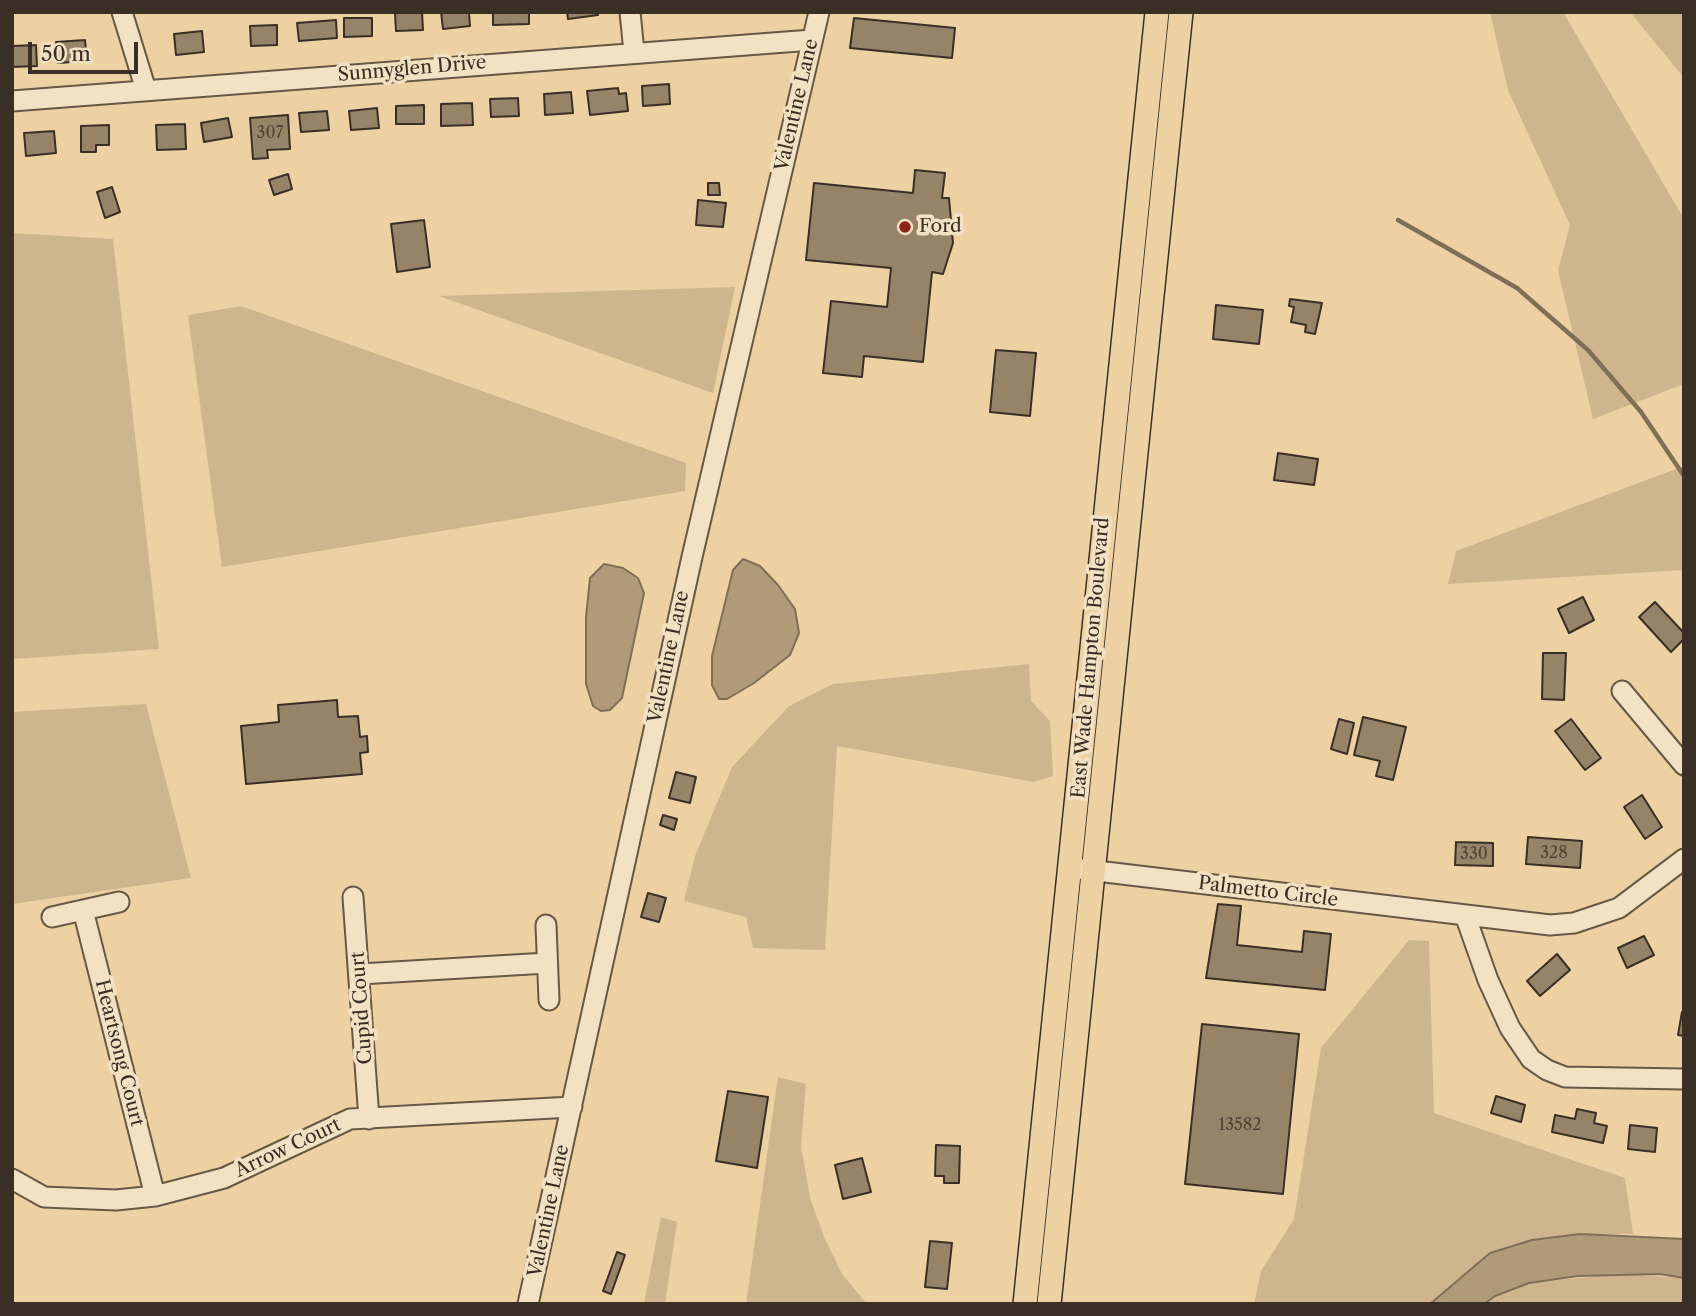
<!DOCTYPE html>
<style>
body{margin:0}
#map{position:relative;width:1696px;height:1316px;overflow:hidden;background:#edd1a3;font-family:"Libre Caslon Text",serif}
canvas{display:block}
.frame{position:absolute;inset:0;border:14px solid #392f25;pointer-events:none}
.scale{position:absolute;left:28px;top:42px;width:110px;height:32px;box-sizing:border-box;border:4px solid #392f25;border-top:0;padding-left:9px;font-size:21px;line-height:24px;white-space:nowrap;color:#392f25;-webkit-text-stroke:5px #f3e1c3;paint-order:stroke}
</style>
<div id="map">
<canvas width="1696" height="1316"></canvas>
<div class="frame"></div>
<div class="scale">50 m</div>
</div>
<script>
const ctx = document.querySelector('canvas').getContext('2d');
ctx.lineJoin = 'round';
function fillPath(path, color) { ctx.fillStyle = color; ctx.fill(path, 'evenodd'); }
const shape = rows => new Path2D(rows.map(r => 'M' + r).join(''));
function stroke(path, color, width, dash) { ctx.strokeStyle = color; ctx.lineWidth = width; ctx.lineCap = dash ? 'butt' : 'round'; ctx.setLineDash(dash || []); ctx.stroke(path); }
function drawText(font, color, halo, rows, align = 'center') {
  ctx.font = font + ' "Libre Caslon Text",serif'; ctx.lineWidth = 7; ctx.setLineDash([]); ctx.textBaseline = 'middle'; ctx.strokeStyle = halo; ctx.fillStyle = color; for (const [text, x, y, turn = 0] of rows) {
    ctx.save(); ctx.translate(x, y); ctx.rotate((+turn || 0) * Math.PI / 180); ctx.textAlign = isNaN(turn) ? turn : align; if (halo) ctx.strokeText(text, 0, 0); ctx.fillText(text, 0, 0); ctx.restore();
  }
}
fillPath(shape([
 [1490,12,1563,12,1684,219,1684,384,1593,419,1558,270,1570,225,1508,90],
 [1630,12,1684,12,1684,78],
 [12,233,113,239,159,649,12,659],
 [735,287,713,393,439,296],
 [241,306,686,463,685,491,222,567,188,315],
 [1684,466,1684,570,1448,584,1456,551],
 [1029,664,1031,701,1050,721,1053,776,1034,782,837,746,825,950,753,948,746,917,684,901,695,856,732,767,789,706,833,684],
 [146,704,191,878,12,904,12,712],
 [1409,940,1429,941,1434,1113,1625,1178,1633,1234,1580,1234,1532,1240,1490,1252,1430,1304,1254,1304,1261,1271,1294,1219,1321,1048],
 [778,1077,806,1084,801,1146,810,1198,824,1237,842,1274,867,1304,746,1304],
 [661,1217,677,1222,665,1304,644,1304],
 [1619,1274,1684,1278,1684,1304,1484,1304,1495,1296,1529,1283]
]), '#ceb58e');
const water = shape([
 [743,559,760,566,778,585,795,609,799,633,790,655,754,683,727,699,719,699,712,685,712,656,733,570,743,559],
 [604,564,623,568,638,578,644,593,622,698,610,710,601,711,593,706,586,684,586,617,590,578,604,564],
 [1580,1234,1684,1239,1684,1278,1660,1274,1578,1276,1529,1283,1495,1296,1484,1304,1430,1304,1490,1253,1532,1240,1580,1234]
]);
fillPath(water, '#b09a78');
stroke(water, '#806f57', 2);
stroke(shape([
 [1398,220,1517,288,1588,350,1641,412,1684,476]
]), '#806f57', 4.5);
const building = shape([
 [422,12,423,30,396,31,395,13,422,12],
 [441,12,469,12,470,26,443,29,441,12],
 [493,12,529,12,529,24,493,25,493,12],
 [567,12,597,12,598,15,568,19,567,12],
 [344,18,372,18,372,36,344,37,344,18],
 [854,18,955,28,952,58,850,48,854,18],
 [336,20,337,38,299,41,297,23,336,20],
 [277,25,277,45,251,46,250,26,277,25],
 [202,31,204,52,176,55,174,34,202,31],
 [85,40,87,61,58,63,56,42,85,40],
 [36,45,37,66,12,67,12,46,36,45],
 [669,84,670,104,643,106,642,86,669,84],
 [618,88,619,94,626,93,628,111,590,115,587,91,618,88],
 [571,92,573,113,545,115,544,94,571,92],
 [518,98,519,116,491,117,490,99,518,98],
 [472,103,473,125,441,126,441,104,472,103],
 [424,105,424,124,396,124,396,106,424,105],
 [377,108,379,128,351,130,349,111,377,108],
 [327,111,329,130,301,132,299,113,327,111],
 [288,115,290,149,267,150,268,158,253,159,250,118,288,115],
 [228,118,232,137,204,142,201,123,228,118],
 [185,124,186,149,157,150,156,125,185,124],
 [109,125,109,145,96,145,96,152,81,152,81,126,109,125],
 [54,131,56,153,26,156,24,133,54,131],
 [915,170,945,173,942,198,949,198,953,243,943,274,932,272,923,362,864,356,862,377,823,373,831,301,887,307,891,268,806,260,814,183,913,193,915,170],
 [288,174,292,189,274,195,269,180,288,174],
 [708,183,719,183,720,195,708,195,708,183],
 [112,187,120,212,105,218,97,192,112,187],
 [698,200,726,203,723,227,696,225,698,200],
 [424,220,430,267,397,272,391,224,424,220],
 [1290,299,1322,303,1315,334,1305,332,1306,325,1291,322,1294,307,1289,306,1290,299],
 [1216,305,1263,310,1259,344,1213,339,1216,305],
 [996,350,1036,353,1030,416,990,412,996,350],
 [1278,453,1318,459,1314,485,1274,480,1278,453],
 [1583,597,1594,620,1569,633,1558,609,1583,597],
 [1655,602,1684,633,1684,639,1671,652,1639,617,1655,602],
 [1543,653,1566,653,1564,700,1542,699,1543,653],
 [337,700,338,717,358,716,360,737,367,736,368,752,360,753,362,774,246,784,241,726,279,722,278,705,337,700],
 [1363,717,1406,727,1393,780,1376,776,1380,761,1354,755,1363,717],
 [1339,719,1354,723,1347,754,1331,749,1339,719],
 [1571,719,1601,758,1585,770,1555,731,1571,719],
 [676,772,696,777,690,803,669,798,676,772],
 [1642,795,1662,827,1645,839,1624,807,1642,795],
 [663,815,677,819,674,830,660,825,663,815],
 [1528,837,1582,841,1580,868,1526,864,1528,837],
 [1456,842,1493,843,1493,866,1455,865,1456,842],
 [648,893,666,898,659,922,641,917,648,893],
 [1218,904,1241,906,1237,945,1302,952,1304,931,1331,934,1325,990,1206,978,1218,904],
 [1644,936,1654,955,1627,968,1618,948,1644,936],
 [1557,954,1570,970,1540,996,1527,981,1557,954],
 [1682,1012,1684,1012,1684,1036,1678,1035,1682,1012],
 [1202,1024,1299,1034,1283,1194,1185,1184,1202,1024],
 [728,1091,768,1097,757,1168,716,1161,728,1091],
 [1496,1096,1525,1105,1521,1122,1491,1113,1496,1096],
 [1577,1109,1596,1113,1594,1123,1607,1126,1603,1143,1552,1132,1555,1115,1575,1119,1577,1109],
 [1630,1125,1657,1128,1655,1152,1628,1149,1630,1125],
 [936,1145,960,1146,959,1183,944,1183,944,1176,935,1176,936,1145],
 [862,1158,871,1192,843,1199,835,1165,862,1158],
 [930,1241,952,1243,947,1289,925,1287,930,1241],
 [617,1252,625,1255,611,1294,603,1291,617,1252]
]);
fillPath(building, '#978367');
stroke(building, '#392f25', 2);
const minor = shape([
 [122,12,146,90],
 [630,12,634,52],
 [12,101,812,40],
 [1622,691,1684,765],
 [1080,869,1550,925,1574,923,1619,908,1684,859],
 [353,897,369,1119],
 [83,910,155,1196],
 [1465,915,1488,980,1510,1028,1531,1059,1547,1070,1565,1077,1684,1079],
 [52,917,119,902],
 [546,925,549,1000],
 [360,974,547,963],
 [12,1179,44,1197,116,1200,155,1196,224,1178,350,1119,572,1107],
 [528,1304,692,557,819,12]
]);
const major = shape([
 [1025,1304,1157,12],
 [1049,1304,1181,12]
]);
stroke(minor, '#665844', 23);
stroke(major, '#392f25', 26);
stroke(minor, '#f3e1c3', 19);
stroke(major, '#edd1a3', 23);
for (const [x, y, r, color] of [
 [905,227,7,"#8f2418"]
]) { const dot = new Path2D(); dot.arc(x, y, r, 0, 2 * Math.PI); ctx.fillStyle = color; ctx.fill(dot); stroke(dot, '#f3e1c3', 2.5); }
drawText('16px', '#504436', null, [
 ["307",270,133],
 ["328",1554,853],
 ["330",1474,854],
 ["13582",1240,1125]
]);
drawText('19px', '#392f25', '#f3e1c3', [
 ["Sunnyglen Drive",412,69,-5],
 ["Valentine Lane",797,105,-77],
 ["Valentine Lane",669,657,-78],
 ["East Wade Hampton Boulevard",1091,658,-85],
 ["Palmetto Circle",1268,892,7],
 ["Cupid Court",362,1008,-94],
 ["Heartsong Court",119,1053,76],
 ["Arrow Court",288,1148,-25],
 ["Valentine Lane",549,1211,-78]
]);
drawText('19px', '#392f25', '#f3e1c3', [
 ["Ford",919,227]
], 'left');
</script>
